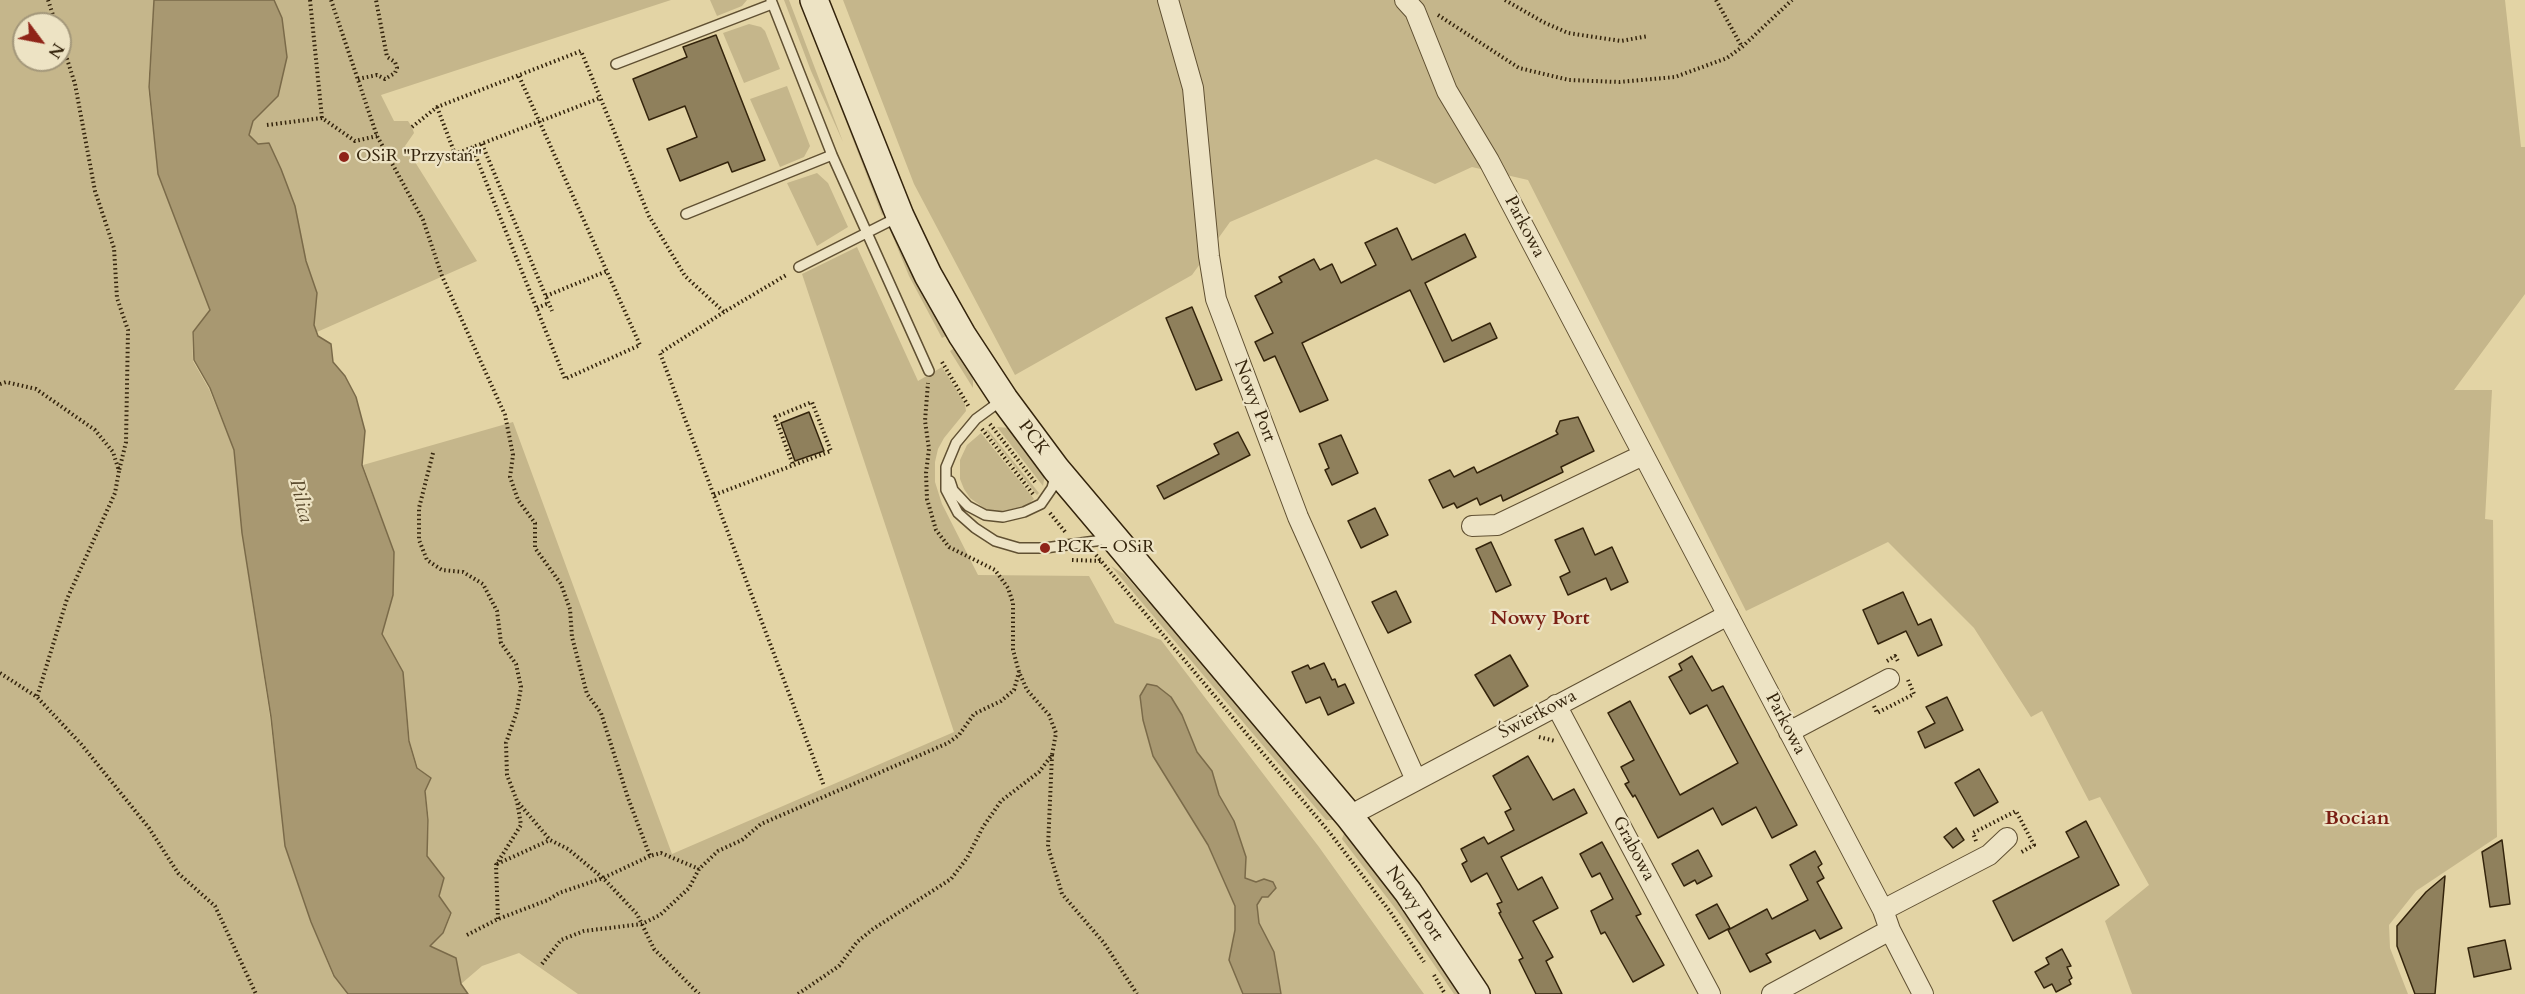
<!DOCTYPE html>
<meta charset="utf-8">
<style>
body{margin:0}
#map{position:relative;width:2525px;height:994px;overflow:hidden;background:#e3d4a5;font-family:Cardo,serif}
canvas{display:block}
.north{position:absolute;left:12px;top:12px;width:60px;height:60px;box-sizing:border-box;background:#ede3c4;border:2px solid #a3977a;border-radius:50%;rotate:122deg;font-size:16px;font-weight:700;line-height:24px;text-align:center;color:#34240c}
.north::after{content:'';display:block;margin:auto;width:21px;height:27px;background:#8f2418;clip-path:polygon(50% 0,100% 100%,50% 72%,0 100%)}
</style>
<div id="map">
<canvas width="2525" height="994"></canvas>
<div class="north">N</div>
</div>
<script>
const ctx = document.querySelector('canvas').getContext('2d');
ctx.lineJoin = 'round';
function fillPath(path, color) { ctx.fillStyle = color; ctx.fill(path, 'evenodd'); }
const shape = rows => new Path2D(rows.map(r => 'M' + r).join(''));
function stroke(path, color, width, dash) { ctx.strokeStyle = color; ctx.lineWidth = width; ctx.lineCap = dash ? 'butt' : 'round'; ctx.setLineDash(dash || []); ctx.stroke(path); }
function drawText(font, color, halo, rows, align = 'center') {
  ctx.font = font + ' Cardo,serif'; ctx.lineWidth = 4.5; ctx.setLineDash([]); ctx.textBaseline = 'middle'; ctx.strokeStyle = halo; ctx.fillStyle = color; for (const [text, x, y, turn = 0] of rows) {
    ctx.save(); ctx.translate(x, y); ctx.rotate((+turn || 0) * Math.PI / 180); ctx.textAlign = isNaN(turn) ? turn : align; if (halo) ctx.strokeText(text, 0, 0); ctx.fillText(text, 0, 0); ctx.restore();
  }
}
fillPath(shape([
 [0,0,154,0,148,87,158,174,210,310,192,332,193,361,209,389,234,450,242,533,270,717,285,846,311,922,333,976,347,994,0,994],
 [24,24,60,24,60,60,24,60],
 [274,0,671,0,381,95,394,121,408,121,412,127,414,133,405,146,477,261,317,332,314,325,317,293,306,261,295,206,281,169,249,135,253,121,278,96,287,57,282,18],
 [710,0,747,0,742,6,717,16],
 [784,0,789,0,843,142,811,71],
 [799,0,803,0,885,213,882,215],
 [843,0,2505,0,2521,147,2525,147,2525,294,2454,390,2492,390,2485,519,2493,520,2497,837,2416,891,2389,925,2390,948,2408,994,2132,994,2105,921,2149,885,2100,797,2089,801,2042,711,2031,717,1974,628,1888,542,1746,611,1528,180,1472,167,1435,184,1376,159,1230,222,1192,275,1015,375,914,184],
 [749,24,761,27,765,31,780,69,744,83,723,33],
 [787,86,810,146,804,157,780,167,750,99],
 [817,173,828,183,848,227,817,246,787,183],
 [890,230,894,232,948,335,942,338,909,276],
 [857,247,918,381,942,367,965,404,966,411,944,438,938,449,935,462,935,482,942,504,978,575,1089,576,1115,623,1161,640,1319,847,1424,994,1281,994,1274,952,1259,923,1257,905,1262,896,1273,893,1276,888,1273,882,1251,882,1245,878,1246,857,1234,821,1219,795,1212,771,1197,752,1182,715,1171,697,1140,696,1143,720,1153,756,1208,846,1235,906,1235,930,1229,960,1243,994,578,994,519,953,482,966,461,984,456,958,429,946,443,934,452,913,439,896,444,878,427,856,429,820,425,790,431,778,418,768,410,742,403,673,382,634,393,595,394,552,363,465,513,422,672,854,954,732,802,274],
 [956,347,968,366,973,380,973,388,950,351],
 [997,427,1010,428,1045,474,1043,486],
 [986,430,988,430,1039,493,1037,495],
 [981,433,1034,499,1025,507,1008,513,987,510,970,498,964,489,960,479,960,460,967,445],
 [1111,566,1124,574,1147,600,1152,597,1337,817,1334,820,1326,820],
 [1346,828,1466,994,1454,994,1398,912,1342,839]
]), '#c5b68b');
const water = shape([
 [154,0,274,0,282,18,287,57,278,96,253,121,249,135,258,144,269,143,281,169,295,206,306,261,317,293,314,325,318,336,331,344,333,362,345,376,356,397,365,431,362,465,394,552,393,595,382,634,403,672,409,741,417,768,431,778,425,791,428,820,427,856,444,878,439,896,451,913,443,933,430,946,456,958,461,984,468,994,348,994,334,976,311,922,285,846,271,717,242,533,234,450,210,388,194,360,193,332,210,310,158,174,149,87,154,0],
 [1147,684,1157,686,1171,697,1182,715,1197,752,1212,771,1219,795,1234,821,1246,857,1245,878,1256,882,1264,879,1273,882,1276,888,1268,897,1262,897,1257,905,1259,923,1274,952,1281,994,1243,994,1229,960,1235,930,1235,906,1208,845,1153,756,1143,720,1140,696,1147,684]
]);
fillPath(water, '#a89871');
stroke(water, '#7a6a49', 1.5);
const building = shape([
 [716,35,765,160,732,172,728,162,680,181,667,149,697,137,685,106,649,120,633,79,687,57,683,47,716,35],
 [1397,228,1412,260,1465,234,1476,257,1425,283,1452,341,1490,323,1497,338,1444,362,1410,290,1302,343,1328,400,1300,412,1275,356,1264,361,1255,342,1273,333,1255,296,1282,282,1279,277,1314,259,1320,270,1332,264,1341,283,1376,265,1365,243,1397,228],
 [1192,307,1222,380,1196,390,1166,318,1192,307],
 [809,412,824,451,795,461,781,423,809,412],
 [1578,417,1594,451,1561,467,1563,472,1503,501,1501,495,1480,505,1477,498,1457,508,1454,503,1443,508,1429,480,1450,470,1454,477,1474,467,1477,473,1558,434,1556,431,1560,421,1578,417],
 [1238,432,1250,455,1164,499,1157,486,1219,454,1214,444,1238,432],
 [1341,435,1358,473,1332,485,1325,470,1329,468,1319,444,1341,435],
 [1375,508,1388,535,1361,548,1348,521,1375,508],
 [1583,528,1595,555,1612,547,1628,582,1611,590,1606,578,1568,595,1560,577,1570,572,1555,540,1583,528],
 [1491,542,1511,585,1496,592,1476,549,1491,542],
 [1396,591,1411,622,1388,633,1372,602,1396,591],
 [1903,592,1918,625,1931,619,1942,645,1918,656,1906,631,1878,644,1863,610,1903,592],
 [1510,655,1528,686,1494,706,1475,675,1510,655],
 [1692,656,1712,691,1723,686,1797,825,1772,838,1756,807,1722,825,1713,808,1658,838,1635,795,1633,797,1625,784,1629,782,1621,767,1634,760,1608,713,1630,701,1680,795,1738,763,1707,705,1690,714,1669,677,1682,670,1679,664,1692,656],
 [1324,663,1332,680,1335,679,1338,687,1345,684,1354,703,1328,715,1320,697,1306,703,1292,672,1308,665,1310,669,1324,663],
 [1947,697,1963,730,1925,748,1918,732,1935,723,1926,707,1947,697],
 [1528,756,1553,800,1574,789,1587,813,1501,857,1518,890,1542,877,1558,908,1533,921,1553,957,1546,961,1562,994,1536,994,1519,960,1523,958,1499,913,1501,912,1497,904,1502,902,1487,873,1471,882,1462,864,1467,861,1461,849,1484,837,1488,844,1514,830,1505,812,1511,809,1493,776,1528,756],
 [1979,769,1998,802,1974,816,1955,783,1979,769],
 [2086,821,2119,885,2013,941,1993,901,2079,857,2066,832,2086,821],
 [1956,828,1964,840,1953,848,1944,837,1956,828],
 [2502,840,2510,904,2490,907,2482,852,2502,840],
 [1602,842,1641,914,1636,916,1664,965,1633,982,1605,932,1601,934,1591,911,1613,899,1600,873,1592,877,1580,854,1602,842],
 [1698,850,1712,876,1697,884,1695,880,1684,886,1672,864,1698,850],
 [1815,851,1822,864,1818,867,1824,878,1817,882,1842,928,1820,939,1815,930,1766,954,1771,962,1750,972,1728,930,1767,909,1772,919,1808,900,1790,865,1815,851],
 [2445,876,2435,994,2415,994,2397,946,2397,926,2426,892,2445,876],
 [1717,904,1730,928,1709,939,1696,915,1717,904],
 [2505,940,2511,969,2474,977,2468,948,2505,940],
 [2062,949,2071,966,2067,967,2072,978,2069,980,2071,984,2056,992,2052,984,2044,988,2035,972,2049,964,2046,958,2062,949]
]);
fillPath(building, '#8f805c');
stroke(building, '#34240c', 1.5);
const lane = shape([
 [771,0,832,155,929,371],
 [616,64,772,4],
 [686,214,832,155],
 [799,267,898,217],
 [1002,400,976,419,956,443,946,467,946,490,958,513,975,528,995,541,1019,548,1045,548,1110,539],
 [950,481,953,490,968,506,985,515,1003,517,1024,512,1041,504,1052,488,1055,476]
]);
const street = shape([
 [1168,0,1193,88,1209,256,1216,299,1298,517,1416,780],
 [1405,0,1415,11,1447,91,1489,161,1883,910,1890,930,1923,994],
 [1472,526,1497,525,1643,455],
 [1556,705,1710,994],
 [1789,732,1889,679],
 [1349,816,1728,615],
 [1883,910,1989,855,2007,838],
 [1772,994,1890,930]
]);
const secondary = shape([
 [814,0,900,216,928,275,962,335,1004,399,1056,469,1349,816,1408,892,1476,994]
]);
stroke(lane, '#605032', 12);
stroke(street, '#605032', 22);
stroke(secondary, '#34240c', 30);
stroke(shape([
 [48,0,56,24],
 [310,0,322,118],
 [331,0,377,136,423,220,442,276,505,415,513,455,510,477,518,500,535,523,535,548,561,584,570,609,572,637,587,694,601,713,628,798,650,856,661,853,699,869],
 [1505,0,1543,22,1568,33,1621,41,1648,36],
 [1716,0,1742,47],
 [1438,15,1519,68,1569,80,1619,82,1675,77,1727,58,1742,47,1792,0],
 [60,37,75,84,95,191,114,248,117,298,128,330,126,442,119,471],
 [358,79,377,75,385,79,395,73,397,68,395,62,387,57,376,0],
 [437,107,455,154,600,98],
 [267,125,322,118,355,141,377,136],
 [412,127,437,107,581,51,649,216,685,276,724,312,788,274],
 [482,144,552,311],
 [472,147,565,379,640,345,518,74],
 [546,296,607,271],
 [537,308,549,303],
 [724,312,660,353,824,786],
 [942,362,969,407],
 [0,384,6,382,36,389,95,430,113,452,119,471,115,493,67,599,37,697],
 [990,424,1035,482],
 [982,429,1033,494],
 [433,453,419,508,419,540,427,560,442,570,463,572,483,584,497,611,501,643,516,664,521,687,517,711,506,743,507,775,517,801,550,840,568,849,603,878,637,914,654,949,699,994],
 [714,495,831,451,812,402,775,417,793,465],
 [1050,513,1066,533],
 [1096,555,1330,833,1391,913,1424,962],
 [1072,560,1102,561],
 [1887,661,1895,656,1899,663],
 [0,673,37,697,81,744,149,828,178,873,215,906,256,994],
 [1874,706,1877,713,1914,694,1908,680],
 [1539,737,1555,741],
 [1052,755,1048,847,1062,894,1104,943,1137,994],
 [1976,841,1973,833,2016,811,2034,845,2020,853],
 [497,864,550,840],
 [498,919,496,865,521,825,517,801],
 [467,935,498,919,548,900,559,893,603,878,650,856],
 [542,964,561,940,584,931,642,924,660,915,689,888,699,869,718,851,742,840,761,824,948,743,959,735,974,714,1001,701,1014,690,1019,672],
 [1434,975,1445,994],
 [798,994,839,966,857,942,873,929,951,879,967,858,983,827,1001,801,1039,772,1052,755,1056,733,1049,715,1027,690,1019,672,1013,650,1013,603,1008,588,995,570,949,547,936,530,927,499,926,473,929,449,925,421,928,383]
]), '#34240c', 4, [1.5, 3]);
stroke(lane, '#ede3c4', 9);
stroke(street, '#ede3c4', 20);
stroke(secondary, '#ede3c4', 27);
for (const [x, y, r, color] of [
 [344,157,6,"#8f2418"],
 [1045,548,6,"#8f2418"]
]) { const dot = new Path2D(); dot.arc(x, y, r, 0, 2 * Math.PI); ctx.fillStyle = color; ctx.fill(dot); stroke(dot, '#ede3c4', 2); }
drawText('18px', '#34240c', '#ede3c4', [
 ["OSiR \"Przystań\"",356,157],
 ["PCK - OSiR",1057,548]
], 'left');
drawText('18px', '#34240c', '#ede3c4', [
 ["Parkowa",1524,227,62],
 ["Nowy Port",1254,401,69],
 ["PCK",1033,438,53],
 ["Świerkowa",1538,715,-28],
 ["Parkowa",1785,724,62],
 ["Grabowa",1633,849,62],
 ["Nowy Port",1414,904,55]
]);
drawText('italic 20px', '#57472a', '#ede3c4', [
 ["Pilica",300,501,76]
]);
drawText('bold 20px', '#7a1f14', '#ede3c4', [
 ["Nowy Port",1540,619],
 ["Bocian",2357,819]
]);
</script>
